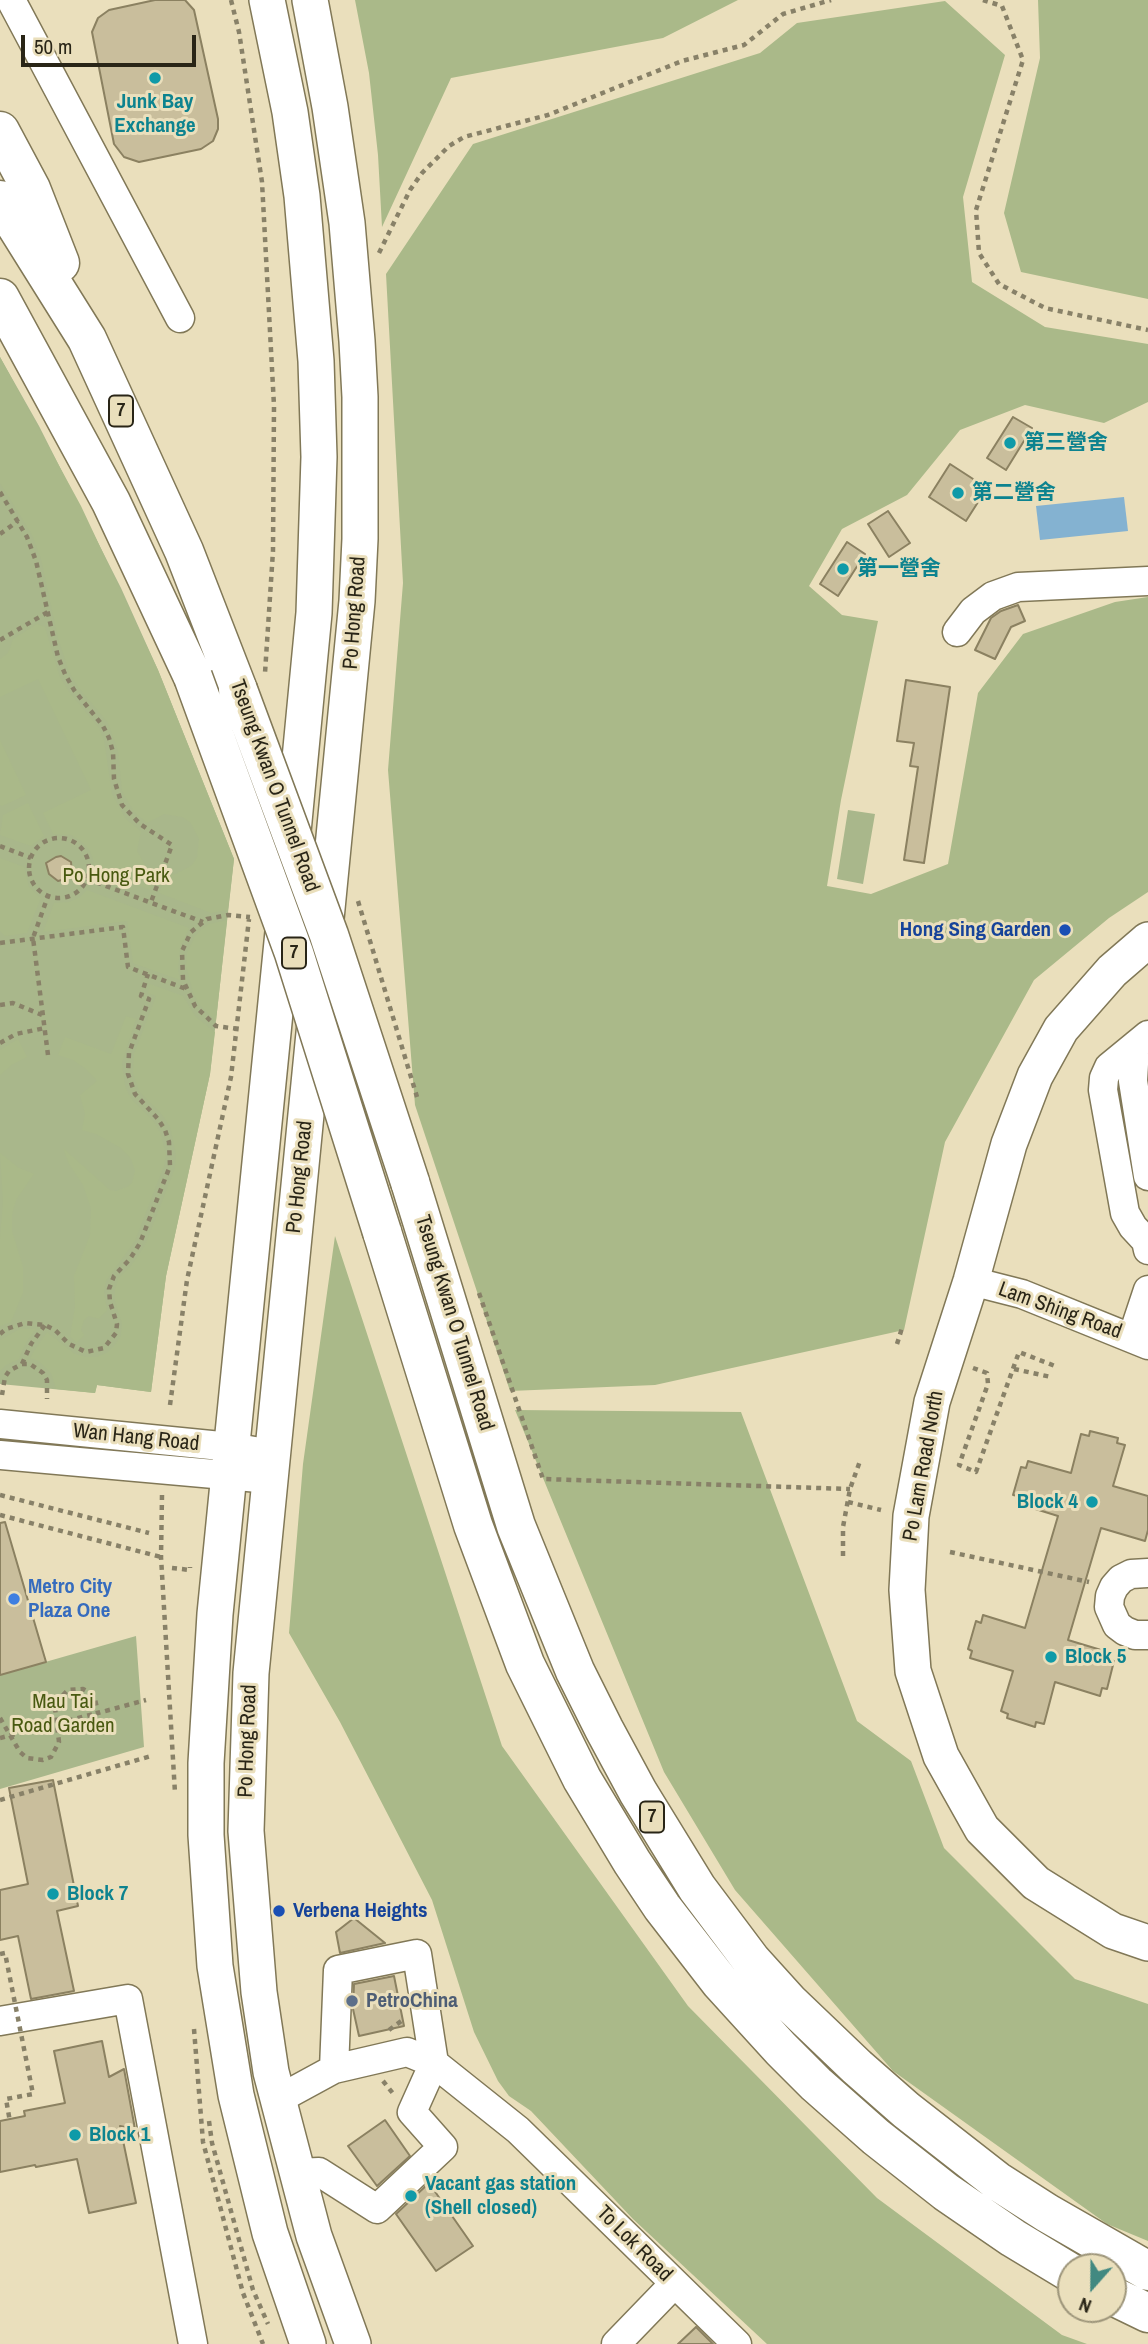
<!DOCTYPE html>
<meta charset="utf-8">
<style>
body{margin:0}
#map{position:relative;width:1148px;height:2344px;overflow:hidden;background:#eadfbc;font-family:"Archivo Narrow",sans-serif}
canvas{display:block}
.north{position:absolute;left:1057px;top:2253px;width:70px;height:70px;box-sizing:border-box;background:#eadfbc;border:2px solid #9d957a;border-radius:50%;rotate:201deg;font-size:19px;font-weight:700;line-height:28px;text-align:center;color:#292517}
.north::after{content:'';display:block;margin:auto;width:24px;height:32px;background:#428981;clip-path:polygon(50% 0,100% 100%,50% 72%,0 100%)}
.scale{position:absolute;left:21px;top:35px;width:175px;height:32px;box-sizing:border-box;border:4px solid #292517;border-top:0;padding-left:9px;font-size:21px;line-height:24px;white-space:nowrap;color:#292517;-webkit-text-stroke:5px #eadfbc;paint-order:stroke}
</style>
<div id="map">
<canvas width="1148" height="2344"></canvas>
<div class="north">N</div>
<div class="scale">50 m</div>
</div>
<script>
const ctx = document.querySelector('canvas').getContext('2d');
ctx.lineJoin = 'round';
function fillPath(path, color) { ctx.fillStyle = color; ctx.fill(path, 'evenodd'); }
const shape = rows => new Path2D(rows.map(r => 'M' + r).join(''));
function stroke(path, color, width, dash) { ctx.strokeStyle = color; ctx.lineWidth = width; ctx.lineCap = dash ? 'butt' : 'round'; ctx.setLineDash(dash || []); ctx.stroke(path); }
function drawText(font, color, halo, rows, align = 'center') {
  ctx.font = font + ' "Archivo Narrow","Noto Sans TC",sans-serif'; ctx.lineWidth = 6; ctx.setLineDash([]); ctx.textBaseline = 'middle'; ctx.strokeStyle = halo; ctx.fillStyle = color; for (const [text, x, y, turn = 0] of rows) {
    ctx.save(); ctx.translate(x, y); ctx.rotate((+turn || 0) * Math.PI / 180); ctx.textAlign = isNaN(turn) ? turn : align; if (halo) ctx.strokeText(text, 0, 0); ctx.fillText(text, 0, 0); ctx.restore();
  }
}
fillPath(shape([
 [0,357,39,426,121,588,158,670,234,859,210,1074,166,1276,151,1392,97,1385,95,1393,0,1384],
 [848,810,875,814,863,884,837,879],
 [136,1636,144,1747,0,1789,0,1675]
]), '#a9b78b');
fillPath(shape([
 [355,0,738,0,663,38,451,78,382,227,378,155,369,73],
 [1038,0,1148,0,1148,299,1021,272,1004,213,1040,58],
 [945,1,1005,55,963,197,972,282,1045,327,1148,344,1148,402,1104,423,1025,405,960,430,907,495,842,529,809,586,842,615,878,621,841,800,827,886,871,894,948,864,978,693,1023,634,1115,602,1148,597,1148,892,1109,918,1034,980,945,1142,904,1330,655,1385,510,1391,415,1105,388,770,403,583,386,274,473,144,760,53,797,23],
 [0,357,81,506,158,670,234,859,228,910,211,913,159,893,166,875,176,874,192,865,197,857,199,839,190,822,182,817,164,814,147,823,134,812,122,791,118,751,108,723,78,687,69,672,58,638,41,559,32,535,0,483],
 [37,624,45,627,60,677,70,693,99,728,104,740,112,794,126,819,141,831,137,851,147,868,156,873,150,890,94,869,93,859,89,849,81,841,71,835,53,834,43,813,91,790,38,679,0,697,0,659,8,653,13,639],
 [0,740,26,795,2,806,0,805],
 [28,803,44,836,31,846,0,835,3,815],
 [0,858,24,867,29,887,41,898,27,933,5,936,0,931],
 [87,890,189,928,180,948,178,970,180,980,133,963,127,921,43,932,54,903,69,902,79,898],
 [227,920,216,1021,199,1004,193,992,186,966,187,953,195,936,202,929,209,924],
 [150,984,183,996,196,1017,215,1032,210,1074,166,1276,151,1392,97,1385,95,1393,56,1389,51,1373,39,1361,30,1358,34,1351,47,1332,75,1354,86,1357,97,1357,107,1353,115,1345,121,1335,122,1324,115,1301,115,1289,118,1279,133,1263,145,1245,175,1168,176,1154,170,1127,163,1116,139,1091,133,1073,134,1054,156,996,148,993],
 [126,1016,136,1019,122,1063,125,1086,130,1097,154,1122,160,1132,166,1154,164,1166,135,1241,106,1281,104,1292,107,1310,99,1319,89,1316,84,1320,81,1330,84,1335,77,1343,70,1337,75,1307,74,1276,90,1235,91,1209,83,1185,69,1164,63,1148,110,1190,116,1191,127,1187,132,1183,135,1171,131,1159,121,1148,96,1134,82,1130,85,1114,80,1095,97,1081,86,1069,73,1060,58,1055,65,1037,111,1054],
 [18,1039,27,1057,13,1064,0,1075,0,1050],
 [0,1153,19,1168,34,1174,16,1200,12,1215,12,1231,23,1267,23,1293,11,1322,0,1326,0,1239,3,1201],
 [335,1236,502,1746,688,2006,877,2198,1062,2335,1087,2344,767,2344,633,2219,531,2111,509,2096,498,2081,474,2032,432,1900,340,1722,289,1633,303,1464],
 [20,1329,36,1329,26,1343,19,1359,6,1365,0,1371,0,1340],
 [515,1410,741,1412,857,1721,911,1761,944,1848,1075,1979,1148,2004,1148,2241,1107,2224,893,2071,735,1890,664,1772]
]), '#aab989');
fillPath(shape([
 [1124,497,1128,531,1040,540,1036,506]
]), '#84b2d1');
const building = shape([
 [155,0,185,0,194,10,218,119,218,129,213,141,201,149,139,162,124,157,114,144,92,32,98,18,109,10,155,0],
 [1013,417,1032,428,1006,470,987,458,1013,417],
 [950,464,987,488,966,521,929,497,950,464],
 [888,511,910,543,889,557,868,524,888,511],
 [847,542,865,554,838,596,820,584,847,542],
 [1018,605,1025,621,1011,627,995,659,975,650,991,618,1001,611,1018,605],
 [906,680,950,687,924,863,904,860,918,767,910,766,914,743,897,741,906,680],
 [61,856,71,862,72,873,69,878,58,881,49,874,46,863,56,857,61,856],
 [1090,1431,1118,1438,1117,1443,1125,1445,1113,1486,1148,1496,1148,1530,1145,1541,1101,1528,1068,1640,1111,1653,1109,1660,1114,1661,1107,1689,1102,1688,1100,1696,1055,1682,1044,1724,1036,1722,1035,1727,1007,1718,1008,1714,1001,1711,1013,1671,970,1658,972,1651,968,1649,976,1621,981,1623,983,1615,1025,1628,1058,1516,1016,1503,1018,1496,1013,1495,1021,1467,1026,1468,1028,1461,1071,1473,1081,1434,1089,1436,1090,1431],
 [5,1522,46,1662,0,1675,0,1523,5,1522],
 [53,1780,78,1906,57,1911,74,1991,31,1999,18,1936,0,1940,0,1890,28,1884,9,1788,53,1780],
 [354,1918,385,1943,340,1953,336,1932,354,1918],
 [394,1976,404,2026,359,2036,353,2009,354,1984,394,1976],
 [102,2041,109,2077,124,2069,135,2129,120,2126,136,2203,89,2213,77,2159,36,2167,35,2165,0,2172,0,2121,25,2116,24,2111,65,2103,54,2051,102,2041],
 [385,2120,410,2156,377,2186,348,2146,385,2120],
 [429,2183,473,2246,436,2271,396,2214,429,2183],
 [696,2327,713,2344,678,2344,696,2327]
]);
fillPath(building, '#c9be9c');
stroke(building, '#8b8161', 2);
const minor = shape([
 [11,0,180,318],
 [957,632,973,611,993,596,1018,587,1148,581],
 [1148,1035,1109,1067,1104,1078,1103,1090,1125,1213,1133,1227,1146,1241,1148,1250],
 [1135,1047,1133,1081,1148,1176],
 [971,1281,1022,1294,1148,1345],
 [1132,1338,1148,1290],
 [0,1424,231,1447,272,1454],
 [0,1455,270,1479],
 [1148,1573,1131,1574,1121,1579,1114,1587,1110,1596,1109,1607,1117,1625,1125,1631,1135,1635,1148,1635],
 [0,2021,128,1999,193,2344],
 [277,2100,334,2069,407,2052,434,2063,518,2130,737,2344],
 [296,2173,319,2172,377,2209,443,2147,412,2112,434,2063,417,1954,338,1970,334,2069],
 [616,2344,674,2284]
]);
const major = shape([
 [267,0,290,112,302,196,316,361,319,457,314,613,292,842],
 [310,0,330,107,347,223,357,341,360,397,360,539,357,601,325,929],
 [284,922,215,1614,206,1763,206,1835,215,1966,236,2095,270,2233,308,2344],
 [1148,940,1112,971,1061,1029,1035,1076,1009,1144,971,1281,932,1402,911,1516,907,1590,913,1671,941,1756,982,1829,1036,1883,1113,1931,1148,1943],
 [315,1023,251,1673,246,1831,259,1992,271,2072,314,2236,353,2344]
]);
const highway = shape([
 [0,131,31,189,60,263],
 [0,200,87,339,184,551,238,690],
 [0,298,111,502,193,677],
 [410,1182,516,1526,575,1671,604,1729,638,1792,697,1888,751,1960,789,2002,857,2067,906,2110,997,2181,1047,2213,1148,2271],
 [382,1232,473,1525,525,1664,582,1779,632,1862,662,1907,720,1982,781,2049,816,2084,876,2137,946,2192,1013,2238,1071,2273],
 [1113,2296,1148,2313]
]);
stroke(minor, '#817857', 31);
stroke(major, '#817857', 38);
stroke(highway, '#817857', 41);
stroke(shape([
 [231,0,239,32,262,182,274,406,273,551,265,673],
 [983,0,1002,6,1023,60,976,210,979,253,999,284,1045,308,1148,330],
 [379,253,410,190,422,173,449,146,464,137,548,115,682,61,744,45,783,14,831,0],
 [0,492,27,537,36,561,58,657,65,674,74,690,103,726,109,738,113,752,114,779,122,805,140,824,172,845,151,902],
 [0,534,18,521],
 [0,640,48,612],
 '29 868a30 30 0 1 1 60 0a30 30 0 1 1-60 0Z',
 [0,846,31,858],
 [87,879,203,922],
 [358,901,417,1097],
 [0,943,123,927,128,967,186,989],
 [0,1005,13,1003,42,1015],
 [238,1029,216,1026,195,1006,183,980,182,951,191,932,207,919,228,915,250,917],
 [0,1043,16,1034,45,1028],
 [48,1055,33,938,48,896],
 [479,1293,543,1479,850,1489],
 [0,1334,6,1329,25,1323,45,1325,55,1330,69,1344,86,1352,104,1348,116,1333,117,1324,110,1302,109,1289,114,1276,130,1259,140,1243,170,1166,169,1142,165,1130,158,1119,135,1094,128,1074,129,1053,149,999,141,996,148,974],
 [897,1344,902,1328],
 [22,1364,31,1344,45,1325],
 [973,1368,987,1373,988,1384,959,1465,976,1472,1019,1352,1055,1366],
 [1014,1369,1051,1377],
 [2,1395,5,1377,9,1371,22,1364,30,1364,43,1373,47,1380,47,1399],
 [170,1405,187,1280,231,1077,249,919],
 [0,1495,149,1533],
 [162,1495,161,1557,175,1793],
 [848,1502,881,1510],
 [0,1515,161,1557],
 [950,1552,1089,1582],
 [843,1556,843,1527,850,1489,860,1461],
 [172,1568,190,1570,190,1567],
 [0,1718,20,1752,27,1758,43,1760,51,1757,59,1742,55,1708,57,1701,68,1690,83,1689,90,1693,95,1699,98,1713,146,1700],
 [0,1738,98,1713],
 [0,1800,151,1756],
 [194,2029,203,2142,243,2293,263,2344],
 [389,2030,404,2019],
 [383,2081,395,2096],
 [209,2121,212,2143,253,2290,268,2324]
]), '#888168', 4.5, [5, 5]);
stroke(minor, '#fff', 28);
stroke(major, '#fff', 35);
stroke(highway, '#fff', 38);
const highwayBridge = shape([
 [193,677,294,953,382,1232],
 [238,690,329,935,410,1182]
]);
stroke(highwayBridge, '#817857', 41, []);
stroke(shape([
 [0,1954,5,1953,33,2094,6,2099,10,2122]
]), '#888168', 4.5, [5, 5]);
stroke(highwayBridge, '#fff', 38);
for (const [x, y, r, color] of [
 [155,78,7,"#0f9aa8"],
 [1010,443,7,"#0f9aa8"],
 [958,493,7,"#0f9aa8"],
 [843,569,7,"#0f9aa8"],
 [1065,930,7,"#1a4fb4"],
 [1092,1502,7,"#0f9aa8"],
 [14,1599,7,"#3f7fe0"],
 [1051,1657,7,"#0f9aa8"],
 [53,1894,7,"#0f9aa8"],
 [279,1911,7,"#1a4fb4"],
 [352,2001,7,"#5c6f8a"],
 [75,2135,7,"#0f9aa8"],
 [411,2196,7,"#0f9aa8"]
]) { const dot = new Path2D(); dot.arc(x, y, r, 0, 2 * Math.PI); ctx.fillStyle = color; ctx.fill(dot); stroke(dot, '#eadfbc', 2.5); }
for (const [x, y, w] of [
 [121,411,24],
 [294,953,24],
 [652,1817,24]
]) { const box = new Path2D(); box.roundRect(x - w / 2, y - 15.5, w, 31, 5); ctx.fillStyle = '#eadfbc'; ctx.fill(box); stroke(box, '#292517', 2); }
drawText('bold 19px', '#292517', null, [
 ["7",121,411],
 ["7",294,953],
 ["7",652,1817]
]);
drawText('bold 21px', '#0d838f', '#eadfbc', [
 ["Junk Bay",155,102,"center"],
 ["Exchange",155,126,"center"],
 ["第三營舍",1024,443],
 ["第二營舍",972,493],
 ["第一營舍",857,569],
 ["Block 4",1078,1502,"right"],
 ["Block 5",1065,1657],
 ["Block 7",67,1894],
 ["Block 1",89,2135],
 ["Vacant gas station",425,2184],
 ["(Shell closed)",425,2208]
], 'left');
drawText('21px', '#292517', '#eadfbc', [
 ["Po Hong Road",355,613,-86],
 ["Tseung Kwan O Tunnel Road",274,786,70],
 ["Po Hong Road",300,1177,-84],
 ["Lam Shing Road",1060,1311,20],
 ["Tseung Kwan O Tunnel Road",454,1323,73],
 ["Wan Hang Road",136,1438,6],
 ["Po Lam Road North",924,1466,-80],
 ["Po Hong Road",248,1741,-88],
 ["To Lok Road",634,2244,45]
]);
drawText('21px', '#485910', '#eadfbc', [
 ["Po Hong Park",116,876],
 ["Mau Tai",63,1702],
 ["Road Garden",63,1726]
]);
drawText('bold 21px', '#164399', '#eadfbc', [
 ["Hong Sing Garden",1051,930],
 ["Verbena Heights",293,1911,"left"]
], 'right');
drawText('bold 21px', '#366cbe', '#eadfbc', [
 ["Metro City",28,1587],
 ["Plaza One",28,1611]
], 'left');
drawText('bold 21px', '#4e5e75', '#eadfbc', [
 ["PetroChina",366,2001]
], 'left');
</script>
